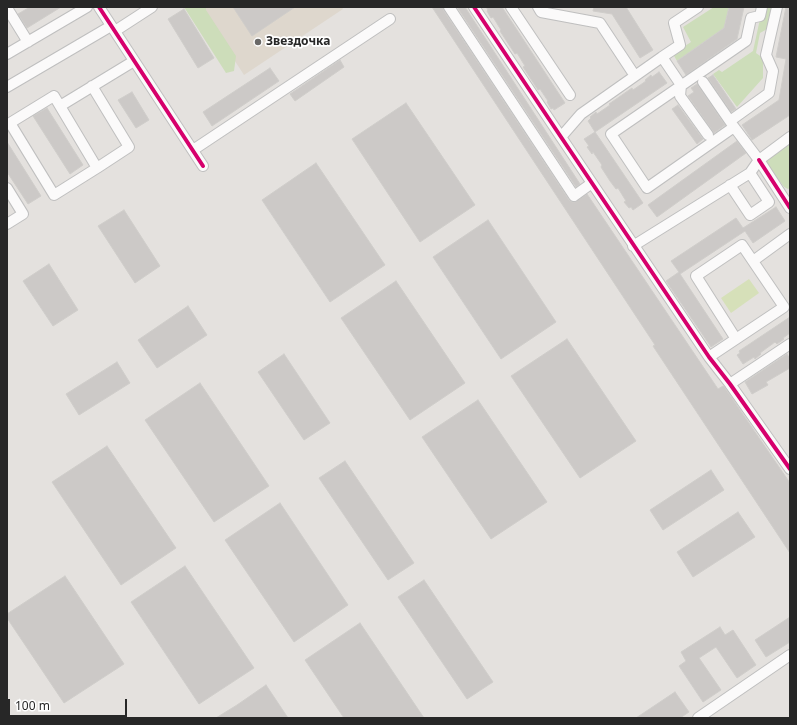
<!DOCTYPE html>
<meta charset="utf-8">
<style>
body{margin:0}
#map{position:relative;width:797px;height:725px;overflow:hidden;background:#e4e1de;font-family:"Noto Sans",sans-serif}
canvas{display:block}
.frame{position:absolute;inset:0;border:8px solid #272727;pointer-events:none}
.scale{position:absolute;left:8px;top:699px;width:119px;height:18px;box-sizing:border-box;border:2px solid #272727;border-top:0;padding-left:5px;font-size:12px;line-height:14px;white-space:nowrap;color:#272727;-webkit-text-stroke:3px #fff;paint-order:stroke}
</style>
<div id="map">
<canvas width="797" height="725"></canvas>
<div class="frame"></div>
<div class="scale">100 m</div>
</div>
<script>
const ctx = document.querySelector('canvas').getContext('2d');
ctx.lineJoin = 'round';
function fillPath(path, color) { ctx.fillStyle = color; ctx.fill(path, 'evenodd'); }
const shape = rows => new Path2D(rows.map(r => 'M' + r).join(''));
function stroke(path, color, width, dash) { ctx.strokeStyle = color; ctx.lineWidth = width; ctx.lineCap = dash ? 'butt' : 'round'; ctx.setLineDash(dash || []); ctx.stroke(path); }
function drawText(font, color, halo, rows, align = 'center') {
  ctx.font = font + ' "Noto Sans",sans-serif'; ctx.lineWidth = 3.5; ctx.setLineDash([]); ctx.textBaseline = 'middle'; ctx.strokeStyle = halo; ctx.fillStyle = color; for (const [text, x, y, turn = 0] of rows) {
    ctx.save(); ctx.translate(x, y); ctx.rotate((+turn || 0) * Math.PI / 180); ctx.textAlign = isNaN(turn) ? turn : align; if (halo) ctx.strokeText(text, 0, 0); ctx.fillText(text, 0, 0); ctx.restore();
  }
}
fillPath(shape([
 [200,7,342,7,343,9,244,75]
]), '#ded7cd');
fillPath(shape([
 [184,7,206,7,206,10,236,56,234,71,226,73],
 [714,7,729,7,724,28,677,61,673,54,691,42,683,27],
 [766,7,771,7,767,29,760,33,756,53,763,58,763,78,737,107,713,74,719,70,722,72,753,51,760,19,764,19],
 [790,142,790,188,788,189,784,187,767,164,766,160]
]), '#cdddba');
fillPath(shape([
 [749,279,759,293,731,313,721,298]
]), '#d6e0b9');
const building = shape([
 [30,7,61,7,27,28,18,14,30,7],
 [233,7,295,7,252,36,233,7],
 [432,7,443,7,444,11,569,200,572,202,575,202,587,194,718,389,723,386,725,388,790,483,790,553,653,346,655,345,432,7],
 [457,7,465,7,580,184,576,187,457,7],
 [486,7,502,7,565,103,554,110,553,108,551,109,547,102,548,101,540,89,538,90,523,67,525,66,517,53,515,54,500,31,501,30,493,17,491,18,487,11,488,10,486,7],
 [594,7,626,7,653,50,640,58,612,14,593,11,594,7],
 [729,7,744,7,737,39,686,75,677,61,724,28,729,7],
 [786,7,790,7,790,115,752,140,742,125,779,100,786,59,776,57,786,7],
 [184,9,214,58,198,68,168,19,184,9],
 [340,60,344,67,295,101,290,94,340,60],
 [270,68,279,81,212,126,203,112,270,68],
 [659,72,667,83,595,132,588,121,591,118,590,117,596,112,597,114,610,105,609,104,632,88,633,90,646,81,645,80,651,75,652,77,659,72],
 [713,75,736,109,731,112,708,78,713,75],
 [697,84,725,125,714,133,688,96,694,92,691,88,697,84],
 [132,92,149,120,136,128,118,100,132,92],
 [406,103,475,205,420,242,352,139,406,103],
 [678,105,703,139,697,144,672,109,678,105],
 [47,108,83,165,70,174,33,116,47,108],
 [595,132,643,203,633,210,631,207,629,208,624,202,626,201,618,188,616,189,610,181,601,167,602,165,593,152,592,154,587,147,589,146,584,139,595,132],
 [737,141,746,153,657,217,648,205,737,141],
 [7,142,41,196,28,204,7,172,7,142],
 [316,163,385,265,330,302,262,200,316,163],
 [776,207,785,221,753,243,745,231,680,274,723,339,711,347,666,281,679,272,671,261,736,218,743,228,776,207],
 [124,210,160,266,135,283,98,226,124,210],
 [488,220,556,322,501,359,433,257,488,220],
 [49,264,78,310,53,326,23,281,49,264],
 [396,281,465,383,410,420,341,318,396,281],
 [188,306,207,335,157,368,138,340,188,306],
 [790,317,790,333,783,338,784,339,777,344,775,342,760,353,761,354,755,359,754,357,743,364,737,355,740,353,739,351,790,317],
 [567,339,636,441,580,478,511,376,567,339],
 [284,354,330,423,304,440,258,372,284,354],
 [787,354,790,359,790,368,766,382,768,385,752,394,745,382,787,354],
 [117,362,130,383,79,415,66,394,117,362],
 [200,383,269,486,214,522,145,420,200,383],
 [478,400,547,502,491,539,422,437,478,400],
 [107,446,176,548,121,585,52,482,107,446],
 [345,461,414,563,388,580,319,478,345,461],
 [711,470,724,490,663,530,650,510,711,470],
 [280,503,348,605,294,642,225,540,280,503],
 [738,512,755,537,693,577,677,552,738,512],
 [185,566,254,668,199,704,131,602,185,566],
 [65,576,124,664,64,703,7,618,7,614,65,576],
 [424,580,493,682,467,699,398,597,424,580],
 [790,617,790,642,766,657,755,640,790,617],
 [360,623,424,718,344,718,305,660,360,623],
 [720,627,725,635,733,630,756,665,737,678,716,647,699,658,721,690,703,702,679,666,686,661,681,652,720,627],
 [266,685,288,718,216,718,237,705,266,685],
 [675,692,689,712,680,718,636,718,675,692]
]);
fillPath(building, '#ccc9c7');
stroke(building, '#cfcdca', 1);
const minor = shape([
 [99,7,203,166],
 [449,7,574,196,592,183],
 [474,7,561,137,709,357,730,384,790,469],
 [511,7,570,95],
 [538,7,541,12,600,23,635,76,581,114,561,137],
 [698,7,674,23,680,45,662,57,681,85,680,96,708,135],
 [7,8,28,42],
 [115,31,152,7],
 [7,54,87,7],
 [635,76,662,57],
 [703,82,734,127,759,160,790,208],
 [92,86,129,147,97,168],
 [7,87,111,26],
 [54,96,97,168,54,195,10,123,54,96],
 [60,106,134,61],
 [730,121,769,93,773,71,766,55,777,7],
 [734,127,647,188,611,134,746,41,751,18,760,16,762,7],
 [193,150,390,19],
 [730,185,750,215,769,202,750,173],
 [7,188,23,214,7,224],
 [633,246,750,173,759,160,790,137],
 [753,261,790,234],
 [709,357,784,307,742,245,696,276,736,339],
 [730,384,790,344],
 [698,718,790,655]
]);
stroke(minor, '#bfbfbf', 12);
stroke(minor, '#fbfafa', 10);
stroke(shape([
 [99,7,203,166],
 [474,7,561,137,709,357,730,384,790,469],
 [759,160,790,208]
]), '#d6006c', 4);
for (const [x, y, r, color] of [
 [258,42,4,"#696867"]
]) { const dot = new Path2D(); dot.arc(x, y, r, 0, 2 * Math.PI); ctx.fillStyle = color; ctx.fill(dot); stroke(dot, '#fff', 1.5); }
drawText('bold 12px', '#272727', '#fff', [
 ["Звездочка",266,42]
], 'left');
</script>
